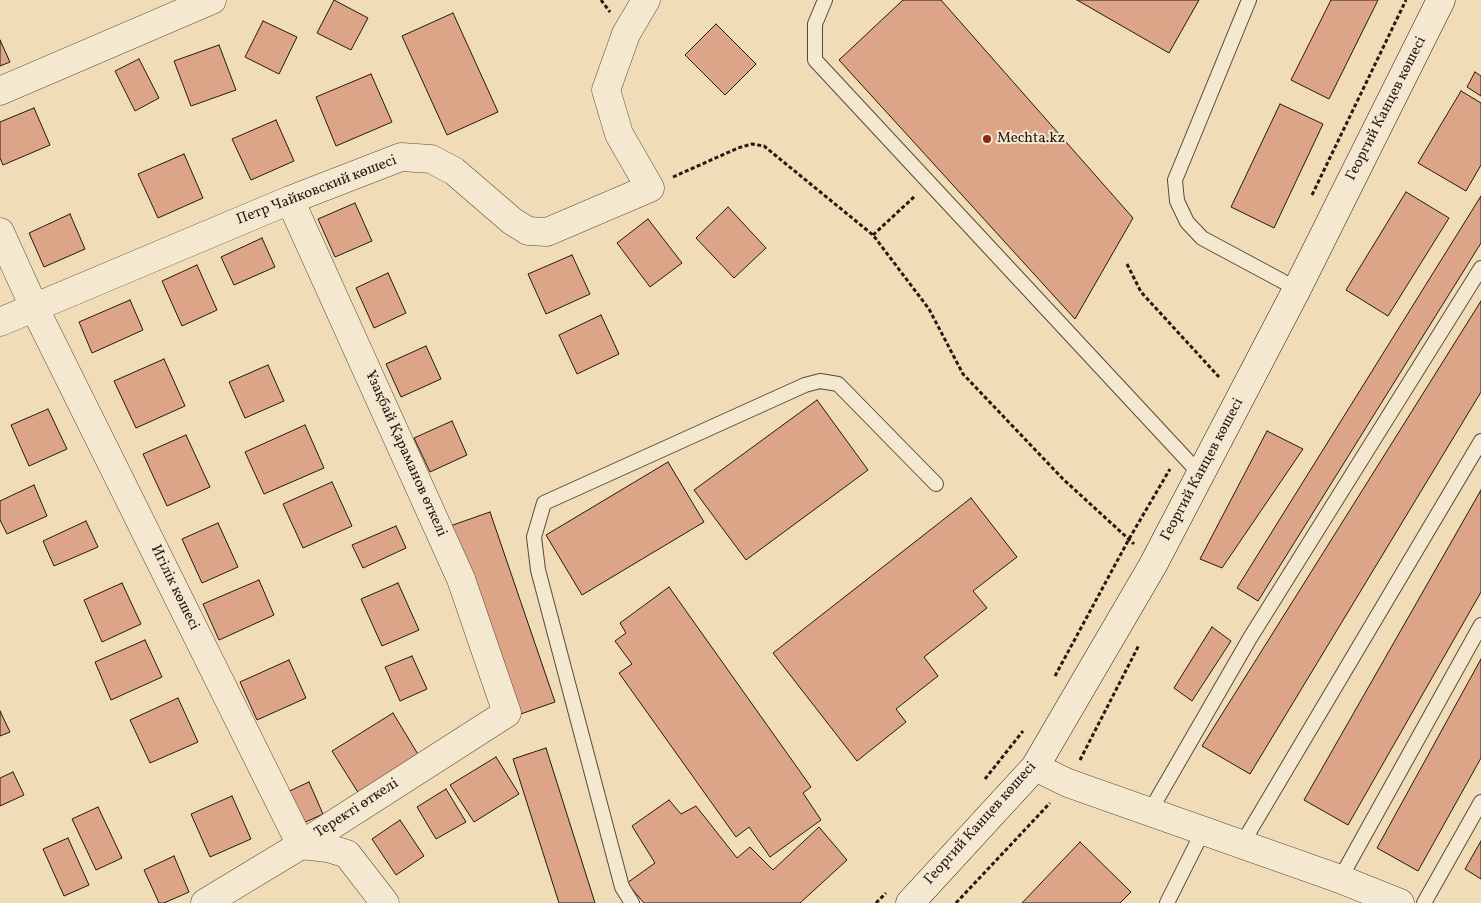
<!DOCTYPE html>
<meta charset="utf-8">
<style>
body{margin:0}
canvas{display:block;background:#f0dcb6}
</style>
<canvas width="1481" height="903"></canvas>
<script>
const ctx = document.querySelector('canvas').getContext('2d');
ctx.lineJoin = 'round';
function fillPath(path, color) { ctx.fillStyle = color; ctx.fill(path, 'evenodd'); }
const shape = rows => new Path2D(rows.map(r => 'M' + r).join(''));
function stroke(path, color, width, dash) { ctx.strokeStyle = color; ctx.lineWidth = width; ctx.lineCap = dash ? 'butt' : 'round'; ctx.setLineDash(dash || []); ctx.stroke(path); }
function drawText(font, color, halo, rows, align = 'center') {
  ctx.font = font + ' Vollkorn,serif'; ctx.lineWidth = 4; ctx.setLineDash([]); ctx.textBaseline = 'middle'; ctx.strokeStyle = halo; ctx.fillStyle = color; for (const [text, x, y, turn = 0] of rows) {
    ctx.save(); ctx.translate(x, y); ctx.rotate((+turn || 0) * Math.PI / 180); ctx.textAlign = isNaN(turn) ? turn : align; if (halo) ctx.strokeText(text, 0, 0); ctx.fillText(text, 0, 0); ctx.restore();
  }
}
const building = shape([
 [334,0,368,18,351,50,317,33,334,0],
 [903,0,941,0,1133,218,1075,319,839,60,903,0],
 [1077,0,1199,0,1169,53,1077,0],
 [1331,0,1378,0,1329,99,1291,80,1331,0],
 [453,13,498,112,447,135,402,36,453,13],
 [263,21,297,37,279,74,245,57,263,21],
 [716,24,756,64,725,95,685,55,716,24],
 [0,40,10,62,0,66,0,40],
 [219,45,236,90,191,106,174,61,219,45],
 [139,59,159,98,135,111,115,71,139,59],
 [1475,72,1481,76,1481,96,1467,87,1475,72],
 [371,74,392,122,336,146,316,97,371,74],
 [1461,91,1481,103,1481,165,1466,191,1418,163,1461,91],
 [1280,104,1323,124,1274,228,1231,207,1280,104],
 [34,108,50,145,3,165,0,158,0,122,34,108],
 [276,120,294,161,251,180,232,139,276,120],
 [184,154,203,198,158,218,138,174,184,154],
 [1406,192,1449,218,1388,316,1346,290,1406,192],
 [1481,196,1481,243,1258,601,1237,588,1481,196],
 [355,203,372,241,335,257,318,219,355,203],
 [728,207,766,248,734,278,696,238,728,207],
 [70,214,85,249,44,267,29,233,70,214],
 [648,219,682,263,650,287,617,243,648,219],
 [262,238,275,267,234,285,221,257,262,238],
 [572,255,590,294,546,314,528,274,572,255],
 [197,265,217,310,182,326,162,281,197,265],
 [388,273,406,313,374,328,356,288,388,273],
 [130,300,143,330,92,353,79,322,130,300],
 [1481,301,1481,392,1250,774,1202,746,1481,301],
 [601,315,619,354,577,374,559,335,601,315],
 [426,346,441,379,401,397,386,364,426,346],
 [164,359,185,406,136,428,114,381,164,359],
 [268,365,284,401,245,418,229,382,268,365],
 [817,400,868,470,746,560,694,490,817,400],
 [48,409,67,449,29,466,11,425,48,409],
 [452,421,467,455,430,472,414,438,452,421],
 [305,425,324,468,264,494,245,452,305,425],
 [1267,431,1303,449,1222,568,1200,559,1267,431],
 [186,435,210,487,167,506,143,454,186,435],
 [668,462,704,522,582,595,546,535,668,462],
 [332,482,352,526,303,548,283,504,332,482],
 [34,485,47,516,7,534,0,520,0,501,34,485],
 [1481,490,1481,592,1348,825,1304,800,1481,490],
 [971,498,1017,557,973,591,987,608,924,657,938,676,896,709,906,722,857,761,773,653,971,498],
 [490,512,555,702,515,716,450,526,490,512],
 [86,521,98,547,54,566,43,541,86,521],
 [218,523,238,567,202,583,182,539,218,523],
 [396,526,406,548,363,568,352,545,396,526],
 [259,580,274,615,219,640,203,604,259,580],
 [122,583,141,624,102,642,84,600,122,583],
 [398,583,419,630,382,646,361,599,398,583],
 [669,587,811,787,803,793,821,820,770,857,749,827,736,837,619,673,632,664,615,641,626,633,620,623,669,587],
 [1212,627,1231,641,1192,701,1174,688,1212,627],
 [145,640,162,677,111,700,95,662,145,640],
 [412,656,427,689,400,701,385,667,412,656],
 [1481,659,1481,758,1418,871,1377,848,1481,659],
 [289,660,306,698,257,720,240,682,289,660],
 [178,698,198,742,150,763,130,720,178,698],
 [0,711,10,732,0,736,0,711],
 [393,713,419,756,359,794,332,751,393,713],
 [546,748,595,903,559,903,513,759,546,748],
 [496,757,519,794,474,822,450,785,496,757],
 [13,772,24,795,0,806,0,778,13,772],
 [309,782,323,814,297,826,283,794,309,782],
 [446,789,466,822,436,839,417,807,446,789],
 [232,796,251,839,210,857,191,814,232,796],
 [669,800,681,814,696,806,737,858,750,847,773,870,819,827,847,860,800,903,644,903,627,883,655,863,632,826,669,800],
 [98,807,122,858,96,870,72,819,98,807],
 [400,820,424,856,396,875,372,839,400,820],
 [68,838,89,885,64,896,43,849,68,838],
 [1481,841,1481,879,1465,869,1481,841],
 [1080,842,1131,892,1120,903,1022,903,1080,842],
 [174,856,189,892,164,903,159,903,144,870,174,856]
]);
fillPath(building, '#dda588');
stroke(building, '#261912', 1);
const lane = shape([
 [825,0,815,24,815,60,1201,475],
 [1249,0,1175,180,1177,201,1187,222,1202,238,1297,289],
 [1149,813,1250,638,1481,268],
 [1242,844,1481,441],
 [1340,879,1481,625],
 [632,903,622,887,538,570,534,537,544,503,805,385,820,381,838,384,936,484],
 [1167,903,1203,831],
 [1424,903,1481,802]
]);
const street = shape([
 [0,91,212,0],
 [0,232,34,307,301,845,328,848,347,854,385,903],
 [0,322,290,200,401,157,431,159,454,171,512,221,528,231,547,232,650,188,619,134,606,90,626,34,646,0],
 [1035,767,1068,783,1340,879,1400,903],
 [205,903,301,845,507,713,461,579,290,200]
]);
const secondary = shape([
 [910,903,1035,767,1153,565,1297,289,1441,0]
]);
stroke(lane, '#584a3b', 16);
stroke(street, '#584a3b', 29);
stroke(secondary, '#261912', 29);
stroke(shape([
 [601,0,610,12],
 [673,177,738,148,752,144,764,146,873,235,929,309,963,374,1063,479,1134,544],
 [1312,195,1406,0],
 [873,235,915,196],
 [1127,264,1141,292,1219,377],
 [1055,676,1129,539,1170,469],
 [1080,760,1139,645],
 [985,779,1023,731],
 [876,903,886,893],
 [956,903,1050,803]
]), '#261912', 3, [4, 2.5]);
stroke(lane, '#f5e8d0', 14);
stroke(street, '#f5e8d0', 28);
stroke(secondary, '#f5e8d0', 28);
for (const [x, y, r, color] of [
 [987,139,5,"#8f2418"]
]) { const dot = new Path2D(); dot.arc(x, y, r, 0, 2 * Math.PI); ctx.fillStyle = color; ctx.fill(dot); stroke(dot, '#f5e8d0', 2); }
drawText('15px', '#261912', '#f5e8d0', [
 ["Георгий Канцев көшесі",1387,109,-63],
 ["Петр Чайковский көшесі",317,191,-21],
 ["Ұзақбай Қараманов өткелі",405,454,66],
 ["Георгий Канцев көшесі",1203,470,-62],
 ["Игілік көшесі",174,588,64],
 ["Теректі өткелі",357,809,-33],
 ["Георгий Канцев көшесі",981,824,-48]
]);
drawText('15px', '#261912', '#f5e8d0', [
 ["Mechta.kz",997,139]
], 'left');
</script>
